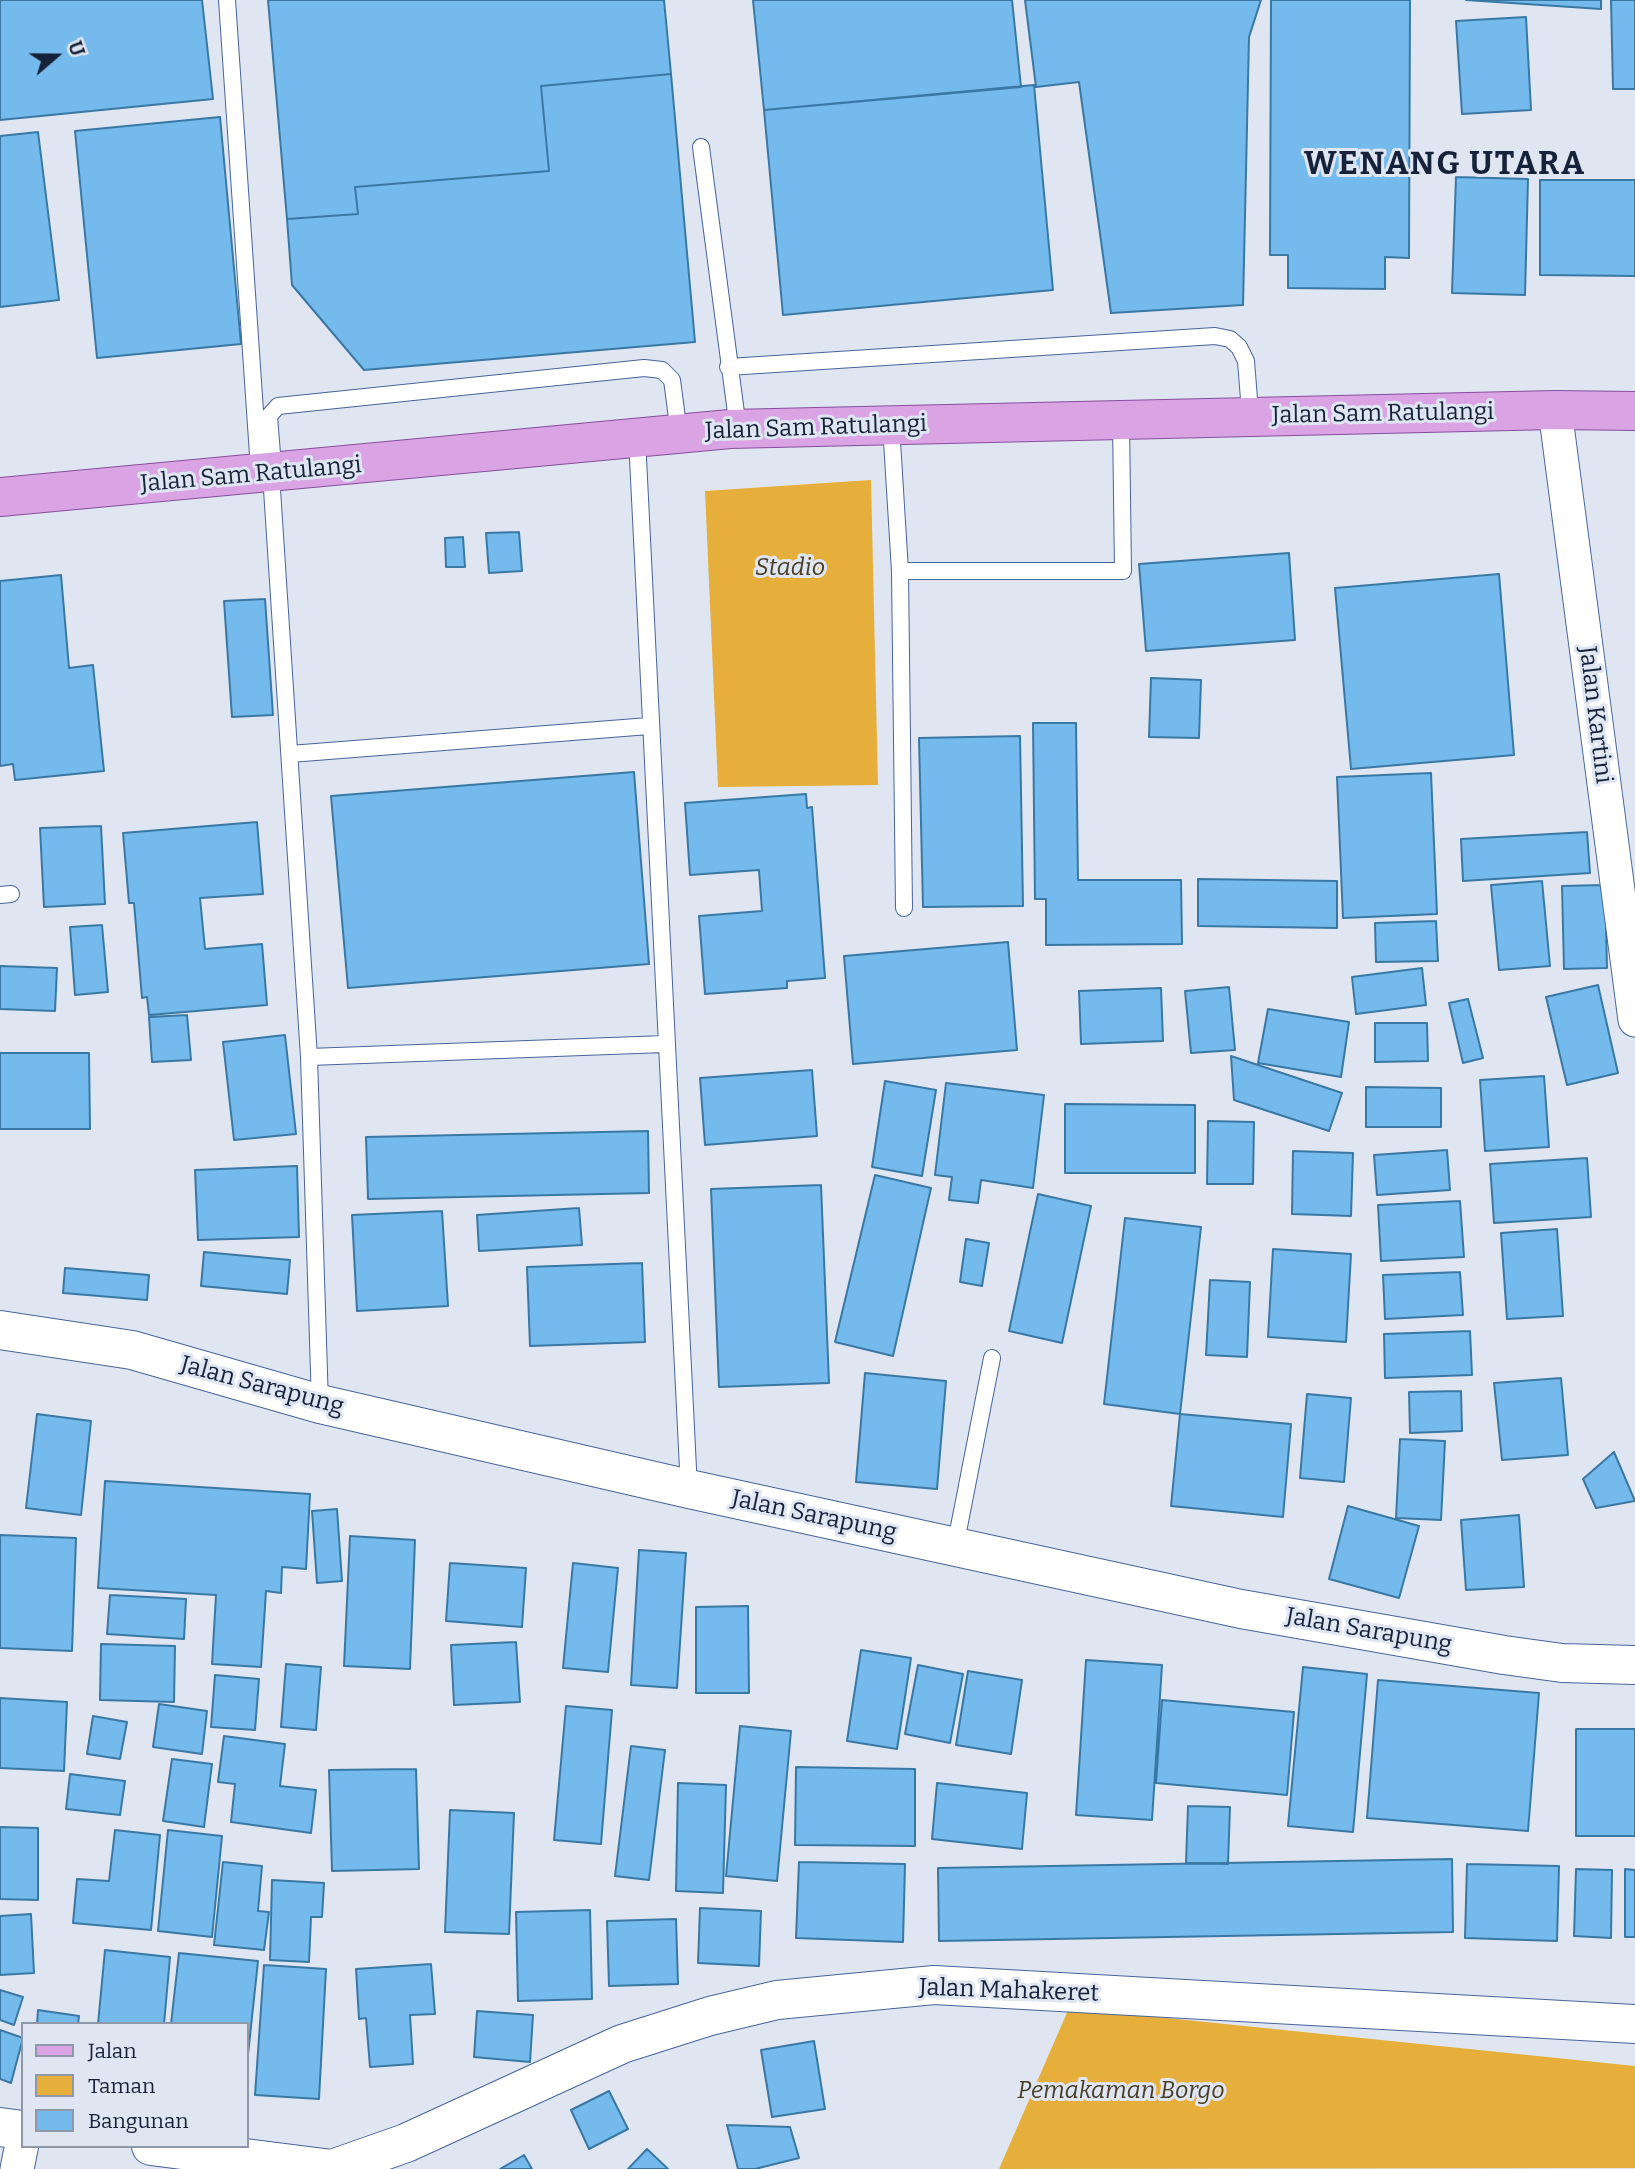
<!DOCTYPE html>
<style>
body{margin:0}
#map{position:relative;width:1635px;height:2169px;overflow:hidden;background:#dfe6f2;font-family:Bitter,serif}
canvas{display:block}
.legend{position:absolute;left:21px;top:2022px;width:228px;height:126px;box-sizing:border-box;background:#dfe6f2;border:2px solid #8f98a8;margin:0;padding:9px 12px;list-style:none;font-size:21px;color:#162239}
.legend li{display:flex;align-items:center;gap:14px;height:35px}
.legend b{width:35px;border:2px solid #8f98a8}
.north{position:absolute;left:21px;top:21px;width:70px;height:70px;-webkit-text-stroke:5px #dfe6f2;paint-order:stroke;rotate:70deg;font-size:19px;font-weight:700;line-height:28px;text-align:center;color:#162239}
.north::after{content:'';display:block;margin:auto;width:24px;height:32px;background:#162239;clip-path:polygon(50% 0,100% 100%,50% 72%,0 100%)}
</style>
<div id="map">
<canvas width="1635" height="2169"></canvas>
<ul class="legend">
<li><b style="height:9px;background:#daa3e3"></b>Jalan</li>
<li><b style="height:19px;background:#e6af3c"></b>Taman</li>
<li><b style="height:19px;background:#75baed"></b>Bangunan</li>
</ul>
<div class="north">U</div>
</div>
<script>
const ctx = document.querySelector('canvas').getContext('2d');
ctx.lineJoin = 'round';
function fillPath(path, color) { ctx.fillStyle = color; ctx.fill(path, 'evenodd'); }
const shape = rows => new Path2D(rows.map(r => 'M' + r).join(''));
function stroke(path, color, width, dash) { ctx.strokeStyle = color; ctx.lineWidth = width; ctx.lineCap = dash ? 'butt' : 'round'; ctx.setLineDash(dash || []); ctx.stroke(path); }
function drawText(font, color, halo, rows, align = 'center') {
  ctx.font = font + ' Bitter,serif'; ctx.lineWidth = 6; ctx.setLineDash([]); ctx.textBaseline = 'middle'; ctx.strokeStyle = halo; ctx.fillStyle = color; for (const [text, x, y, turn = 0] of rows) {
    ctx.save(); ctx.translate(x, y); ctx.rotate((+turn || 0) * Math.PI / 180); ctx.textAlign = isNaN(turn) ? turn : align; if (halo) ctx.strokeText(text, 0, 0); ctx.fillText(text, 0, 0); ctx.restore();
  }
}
fillPath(shape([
 [871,480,878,785,718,787,705,491],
 [1069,2008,1635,2066,1635,2168,999,2169]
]), '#e6af3c');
const building = shape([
 [0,0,202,0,213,99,0,120,0,0],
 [268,0,664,0,671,74,541,86,549,171,355,187,358,214,287,219,268,0],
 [753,0,1012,0,1021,87,764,110,753,0],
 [1025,0,1261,0,1249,37,1243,305,1111,313,1079,82,1036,87,1025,0],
 [1271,0,1410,0,1409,258,1385,257,1385,289,1288,288,1288,255,1270,255,1271,0],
 [1466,0,1601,0,1601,9,1466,0],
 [1611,0,1635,0,1635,89,1613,89,1611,0],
 [1526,17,1531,110,1462,114,1456,21,1526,17],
 [671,74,695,342,364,370,292,285,287,219,358,214,355,187,549,171,541,86,671,74],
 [1034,85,1053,290,783,315,764,110,1034,85],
 [220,117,241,344,97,358,75,131,220,117],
 [38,132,59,300,0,307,0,136,38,132],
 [1456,177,1528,179,1525,295,1452,293,1456,177],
 [1540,180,1635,180,1635,276,1540,275,1540,180],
 [519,532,522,571,489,573,486,533,519,532],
 [463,537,465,567,446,567,445,538,463,537],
 [1289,553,1295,640,1146,651,1139,564,1289,553],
 [1499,574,1514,755,1351,769,1335,588,1499,574],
 [61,575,69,668,93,665,104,771,15,780,13,764,0,766,0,581,61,575],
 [265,599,273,715,232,717,224,601,265,599],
 [1151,678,1201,680,1199,738,1149,737,1151,678],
 [1033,723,1076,723,1078,880,1181,880,1182,944,1046,945,1046,899,1035,899,1033,723],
 [1020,736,1023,906,923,907,919,738,1020,736],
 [634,772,649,964,348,988,331,796,634,772],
 [1431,773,1437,914,1343,918,1337,777,1431,773],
 [806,794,807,808,812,807,825,978,787,981,787,988,705,994,699,916,762,911,759,870,690,875,685,803,806,794],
 [257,822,263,894,200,898,205,949,262,944,267,1005,149,1015,147,997,142,998,134,903,129,903,123,833,257,822],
 [101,826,105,904,44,907,40,828,101,826],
 [1587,832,1590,873,1463,881,1461,839,1587,832],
 [1198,879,1337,881,1337,928,1198,926,1198,879],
 [1542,881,1550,966,1499,970,1491,885,1542,881],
 [1605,885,1607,968,1564,969,1562,886,1605,885],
 [1436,921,1438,961,1376,962,1375,923,1436,921],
 [102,925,108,992,75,995,70,927,102,925],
 [1008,942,1017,1050,853,1064,844,956,1008,942],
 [0,966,57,968,55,1011,0,1009,0,966],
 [1422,968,1426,1005,1356,1014,1352,977,1422,968],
 [1598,985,1618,1073,1567,1085,1546,997,1598,985],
 [1229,987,1235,1050,1191,1053,1185,991,1229,987],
 [1161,988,1163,1041,1081,1044,1079,991,1161,988],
 [1468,999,1483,1058,1463,1063,1449,1003,1468,999],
 [1268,1009,1349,1022,1341,1077,1258,1063,1268,1009],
 [187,1015,191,1060,152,1062,149,1017,187,1015],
 [1375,1023,1427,1023,1428,1061,1375,1062,1375,1023],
 [285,1035,296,1134,234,1140,223,1042,285,1035],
 [0,1053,89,1053,90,1129,0,1129,0,1053],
 [1231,1056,1342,1093,1329,1131,1234,1100,1231,1056],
 [812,1070,817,1136,705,1145,700,1078,812,1070],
 [1544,1076,1549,1147,1485,1151,1480,1080,1544,1076],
 [885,1081,936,1090,922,1176,872,1167,885,1081],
 [946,1083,1044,1095,1033,1188,981,1180,978,1203,949,1200,952,1177,935,1175,946,1083],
 [1366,1087,1441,1088,1441,1127,1366,1127,1366,1087],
 [1065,1104,1195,1105,1195,1173,1065,1173,1065,1104],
 [1208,1121,1254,1122,1253,1184,1207,1184,1208,1121],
 [648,1131,649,1193,368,1199,366,1137,648,1131],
 [1447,1150,1450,1190,1377,1195,1374,1155,1447,1150],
 [1293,1151,1353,1153,1351,1216,1292,1214,1293,1151],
 [1587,1158,1591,1217,1494,1223,1490,1164,1587,1158],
 [297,1166,299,1237,198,1240,195,1170,297,1166],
 [875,1175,931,1188,893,1356,835,1342,875,1175],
 [821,1185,829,1383,719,1387,711,1189,821,1185],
 [1038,1194,1091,1206,1062,1343,1009,1331,1038,1194],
 [1460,1201,1464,1257,1381,1261,1378,1205,1460,1201],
 [579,1208,582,1245,479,1251,477,1215,579,1208],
 [442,1211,448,1306,357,1311,352,1215,442,1211],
 [1125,1218,1201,1227,1180,1414,1104,1404,1125,1218],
 [1557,1229,1563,1316,1507,1319,1501,1233,1557,1229],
 [966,1239,989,1243,982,1286,960,1282,966,1239],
 [1273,1249,1351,1254,1346,1342,1268,1337,1273,1249],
 [204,1252,290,1260,287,1294,201,1286,204,1252],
 [642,1263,645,1342,530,1346,527,1267,642,1263],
 [65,1268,149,1275,147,1300,63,1293,65,1268],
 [1460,1272,1463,1315,1385,1319,1383,1275,1460,1272],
 [1210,1280,1250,1282,1247,1357,1206,1355,1210,1280],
 [1470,1331,1472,1375,1385,1378,1384,1334,1470,1331],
 [865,1373,946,1381,937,1489,856,1482,865,1373],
 [1561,1378,1568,1455,1502,1460,1494,1383,1561,1378],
 [1461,1391,1462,1431,1410,1433,1409,1392,1461,1391],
 [1307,1394,1351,1398,1344,1482,1300,1478,1307,1394],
 [37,1414,91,1421,81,1515,26,1508,37,1414],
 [1180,1414,1291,1424,1283,1517,1171,1506,1180,1414],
 [1400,1439,1445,1441,1441,1520,1396,1518,1400,1439],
 [1614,1452,1635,1501,1596,1508,1583,1479,1614,1452],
 [105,1481,310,1494,306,1569,282,1567,281,1593,266,1591,261,1667,212,1664,216,1595,98,1588,105,1481],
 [1348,1506,1419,1526,1399,1598,1329,1579,1348,1506],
 [337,1509,342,1581,317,1583,312,1511,337,1509],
 [1519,1515,1524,1587,1466,1590,1461,1520,1519,1515],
 [0,1535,76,1538,72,1651,0,1648,0,1535],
 [350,1536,415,1540,410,1669,344,1666,350,1536],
 [639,1550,686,1553,677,1688,631,1685,639,1550],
 [450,1563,526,1568,522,1627,446,1621,450,1563],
 [573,1563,618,1568,608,1672,563,1668,573,1563],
 [110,1595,186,1599,184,1639,107,1634,110,1595],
 [748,1606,749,1693,696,1693,696,1607,748,1606],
 [516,1642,520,1702,454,1705,451,1645,516,1642],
 [101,1644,175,1646,174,1702,100,1700,101,1644],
 [861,1650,911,1658,897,1749,847,1741,861,1650],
 [1086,1660,1162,1665,1152,1820,1076,1815,1086,1660],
 [286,1664,321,1667,316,1730,281,1727,286,1664],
 [918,1665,963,1674,950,1743,905,1734,918,1665],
 [1303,1667,1367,1674,1353,1832,1288,1826,1303,1667],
 [968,1671,1022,1680,1011,1754,956,1745,968,1671],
 [215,1675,259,1679,255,1730,211,1727,215,1675],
 [1378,1680,1539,1693,1528,1831,1367,1818,1378,1680],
 [0,1698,67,1702,64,1771,0,1768,0,1698],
 [1162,1700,1294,1712,1287,1795,1156,1783,1162,1700],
 [159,1704,207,1711,202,1754,153,1747,159,1704],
 [566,1706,612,1710,601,1844,554,1840,566,1706],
 [93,1716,127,1722,120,1759,87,1754,93,1716],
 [740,1726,791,1731,777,1881,726,1876,740,1726],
 [1576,1729,1635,1729,1635,1836,1576,1836,1576,1729],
 [224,1736,285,1744,280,1786,316,1790,311,1833,231,1822,235,1784,218,1782,224,1736],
 [631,1746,665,1750,649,1880,615,1876,631,1746],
 [172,1759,212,1764,204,1827,163,1821,172,1759],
 [796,1767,915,1769,915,1846,795,1845,796,1767],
 [416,1769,419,1869,332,1871,329,1770,416,1769],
 [70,1774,125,1781,120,1815,66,1809,70,1774],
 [678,1783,726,1785,723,1893,676,1891,678,1783],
 [937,1783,1027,1793,1022,1849,932,1839,937,1783],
 [1188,1806,1230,1807,1228,1864,1186,1863,1188,1806],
 [450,1810,514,1813,509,1934,445,1932,450,1810],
 [0,1827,38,1828,38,1900,0,1899,0,1827],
 [115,1830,160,1835,151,1930,73,1923,77,1879,109,1881,115,1830],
 [168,1830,222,1836,212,1937,158,1931,168,1830],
 [1452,1859,1453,1932,939,1941,938,1868,1452,1859],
 [223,1862,262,1866,258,1911,269,1912,264,1950,214,1945,223,1862],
 [799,1862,905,1864,903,1942,796,1938,799,1862],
 [1467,1864,1559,1866,1557,1941,1465,1938,1467,1864],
 [1576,1869,1612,1870,1611,1938,1574,1936,1576,1869],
 [1625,1869,1635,1870,1635,1937,1625,1937,1625,1869],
 [272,1880,324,1883,322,1917,311,1917,309,1962,270,1960,272,1880],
 [700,1908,761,1911,759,1966,698,1963,700,1908],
 [590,1910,592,1999,518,2001,516,1912,590,1910],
 [31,1914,34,1973,0,1975,0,1916,31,1914],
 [676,1919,678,1984,609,1986,607,1921,676,1919],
 [105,1950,170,1957,164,2024,98,2024,105,1950],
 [179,1953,258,1961,247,2064,247,2024,171,2024,179,1953],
 [431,1964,435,2014,410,2015,413,2064,370,2067,366,2018,359,2019,356,1969,431,1964],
 [264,1965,326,1969,319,2099,255,2095,264,1965],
 [0,1990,23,1997,14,2025,0,2020,0,1990],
 [38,2010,79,2016,78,2024,37,2024,38,2010],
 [477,2011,533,2015,530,2062,474,2057,477,2011],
 [0,2030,23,2038,11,2083,0,2079,0,2030],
 [814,2041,825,2109,772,2117,761,2050,814,2041],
 [609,2091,628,2129,589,2149,571,2110,609,2091],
 [727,2125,790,2127,799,2158,755,2169,738,2169,727,2125],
 [647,2149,668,2169,628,2169,647,2149],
 [524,2155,532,2169,500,2169,524,2155]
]);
fillPath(building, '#75baed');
stroke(building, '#3a78a4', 2);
const service = shape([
 [227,0,258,455],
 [701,147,736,413],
 [728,367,1215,336,1230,339,1239,347,1246,361,1249,399],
 [891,425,900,571,1123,571,1121,421],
 [637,438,689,1489],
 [272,454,269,416,278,406,644,368,662,370,672,380,677,418],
 [271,474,309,1057,320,1404],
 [900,571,904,908],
 [290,754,649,726],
 [0,895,11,894],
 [309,1057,665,1044],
 [955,1547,992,1358]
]);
const minor = shape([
 [1555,410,1635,1020],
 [17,2169,23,2139]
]);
const tertiary = shape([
 [0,1330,132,1350,320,1404,689,1489,1241,1609,1504,1655,1562,1663,1635,1665],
 [0,2127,23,2130],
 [151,2146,332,2169],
 [332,2169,406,2143,622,2044,710,2016,777,2000,934,1985,1635,2024]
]);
const primary = shape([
 [0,497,730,429,1555,410,1635,411]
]);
stroke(service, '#47649a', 18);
stroke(minor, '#47649a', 35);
stroke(tertiary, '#47649a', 40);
stroke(primary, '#864e9c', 40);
stroke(service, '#fff', 16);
stroke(minor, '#fff', 33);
stroke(tertiary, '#fff', 38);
stroke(primary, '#daa3e3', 38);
drawText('24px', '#162239', '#dfe6f2', [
 ["Jalan Sam Ratulangi",1383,414,-1],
 ["Jalan Sam Ratulangi",816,428,-2],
 ["Jalan Sam Ratulangi",251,475,-5],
 ["Jalan Kartini",1595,715,83],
 ["Jalan Sarapung",262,1386,15],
 ["Jalan Sarapung",814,1516,12],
 ["Jalan Sarapung",1369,1631,10],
 ["Jalan Mahakeret",1009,1991,2]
]);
drawText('italic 24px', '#493d26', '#dfe6f2', [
 ["Stadio",790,568],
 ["Pemakaman Borgo",1121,2091]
]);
ctx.letterSpacing = '2px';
drawText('bold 32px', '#162239', '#dfe6f2', [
 ["WENANG UTARA",1445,165]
]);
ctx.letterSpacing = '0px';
</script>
